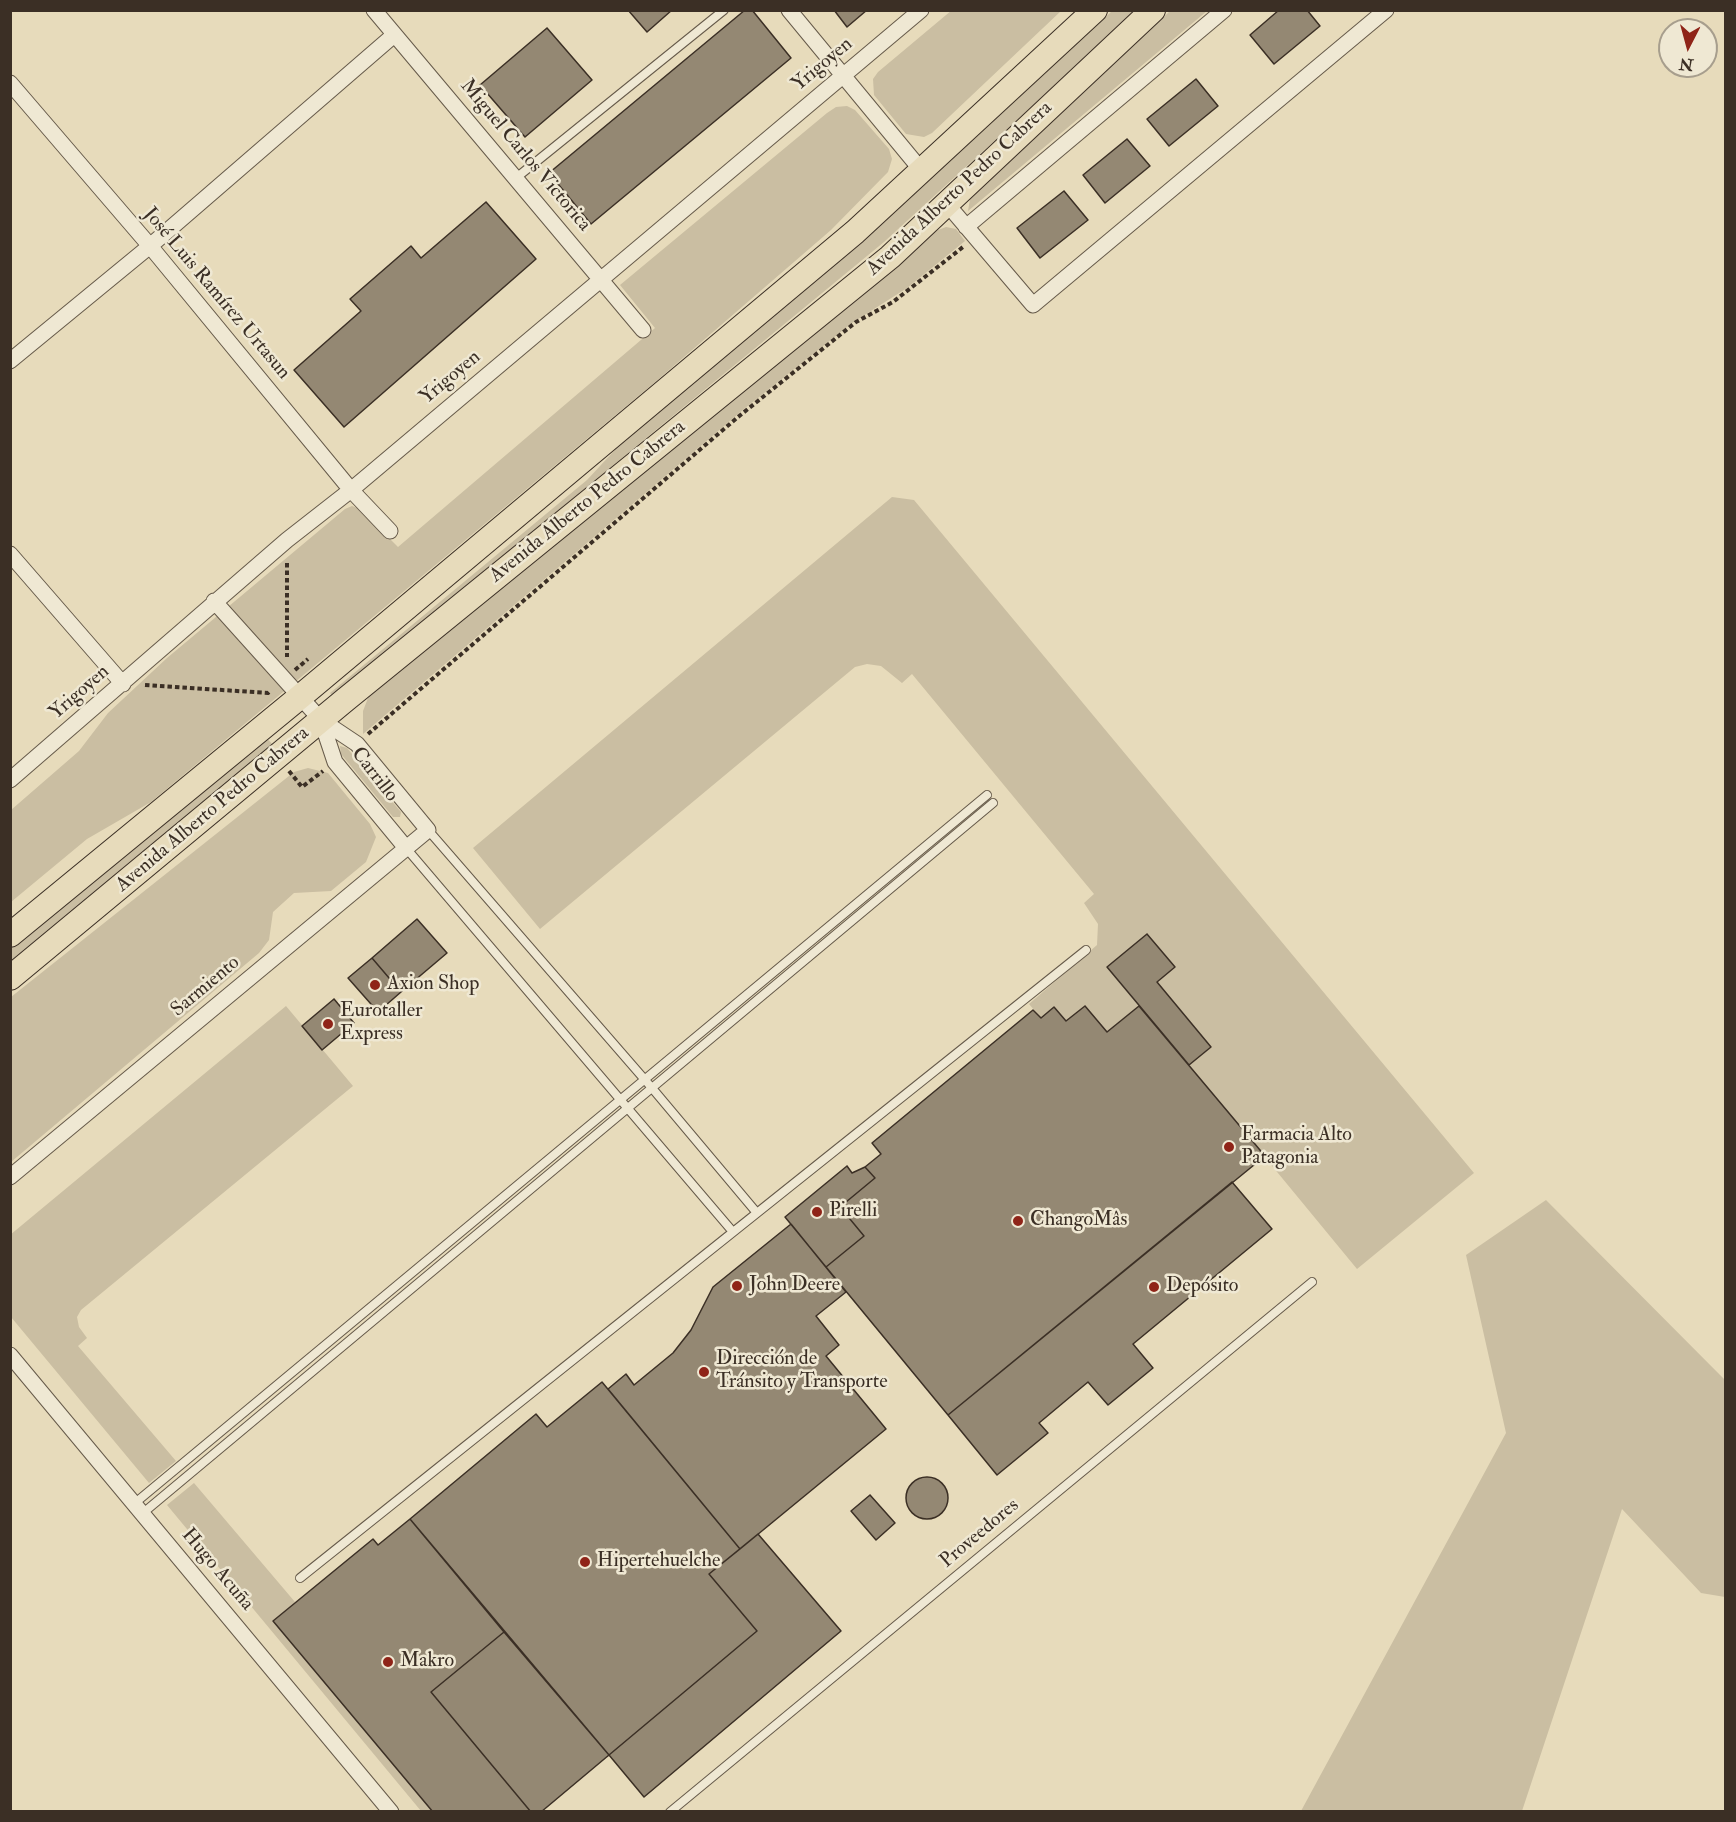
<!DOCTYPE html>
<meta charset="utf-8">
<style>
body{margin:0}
#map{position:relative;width:1736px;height:1822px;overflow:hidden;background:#e7dbbb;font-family:"IM FELL Double Pica",serif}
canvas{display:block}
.frame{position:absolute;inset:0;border:12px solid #3b2f25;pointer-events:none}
.north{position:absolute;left:1658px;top:18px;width:60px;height:60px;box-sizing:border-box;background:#efe8d3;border:2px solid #a79e8d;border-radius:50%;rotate:186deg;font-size:16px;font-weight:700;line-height:24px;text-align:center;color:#3b2f25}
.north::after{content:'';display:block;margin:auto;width:21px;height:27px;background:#8f2418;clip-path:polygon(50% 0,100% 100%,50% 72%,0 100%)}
</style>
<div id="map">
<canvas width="1736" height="1822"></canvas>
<div class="frame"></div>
<div class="north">N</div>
</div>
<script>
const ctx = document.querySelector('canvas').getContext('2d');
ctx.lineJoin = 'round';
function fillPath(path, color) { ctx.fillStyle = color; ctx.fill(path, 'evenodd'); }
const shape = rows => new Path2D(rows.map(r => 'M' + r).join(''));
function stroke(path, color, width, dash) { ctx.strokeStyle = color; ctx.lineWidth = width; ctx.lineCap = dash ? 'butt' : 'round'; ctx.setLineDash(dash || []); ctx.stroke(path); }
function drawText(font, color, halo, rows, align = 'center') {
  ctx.font = font + ' "IM FELL Double Pica",serif'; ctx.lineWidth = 5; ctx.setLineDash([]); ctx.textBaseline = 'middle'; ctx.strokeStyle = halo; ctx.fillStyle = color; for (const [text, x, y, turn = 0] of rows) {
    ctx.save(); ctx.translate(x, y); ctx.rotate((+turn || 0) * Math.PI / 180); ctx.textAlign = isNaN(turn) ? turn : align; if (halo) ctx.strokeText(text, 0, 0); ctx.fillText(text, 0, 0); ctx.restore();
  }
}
fillPath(shape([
 [952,10,1061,11,932,133,924,137,906,134,874,95,873,79,878,72],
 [1112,11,1136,11,884,242,333,696,330,693,587,480,640,423,806,287,981,133],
 [1170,11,1207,11,968,211,970,199],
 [847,106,855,110,889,149,892,159,888,172,831,230,654,383,151,802,87,839,11,902,11,810,79,751,108,713,167,658,345,509,352,506,360,509,398,547,655,328,620,285,827,113,836,107],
 [946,227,956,229,965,241,907,288,852,323,744,409,363,734,363,711,368,698,379,685,938,230],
 [892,497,914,500,1474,1173,1357,1269,1189,1065,1211,1047,1157,982,1175,967,1148,934,1107,967,1139,1006,1107,1032,1066,1021,1054,1007,1041,1018,1029,1004,1097,945,1098,924,1084,903,1094,894,912,674,902,683,881,666,867,664,855,667,540,929,473,848],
 [264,735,274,746,11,965,11,944],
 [340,746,347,748,401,812,400,817,393,817,341,754],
 [308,768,328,773,370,824,376,837,366,862,331,891,294,893,273,912,269,940,259,953,11,1162,11,997,294,772],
 [286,1006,353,1086,81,1310,77,1317,79,1327,87,1338,78,1346,176,1461,149,1483,11,1317,10,1235],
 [1546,1200,1725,1380,1725,1597,1701,1593,1622,1509,1522,1811,1301,1811,1506,1433,1466,1255],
 [194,1483,295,1602,274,1621,433,1811,421,1811,167,1505]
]), '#cabea2');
const building = shape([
 [628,10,672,10,647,32,628,10],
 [745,10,752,10,791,58,591,224,549,173,745,10],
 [834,10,867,10,847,27,834,10],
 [1279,10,1307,10,1320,26,1274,64,1250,35,1279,10],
 [547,28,592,80,525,137,480,85,547,28],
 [1196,79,1218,106,1169,146,1147,119,1196,79],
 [1127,139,1150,166,1105,203,1083,175,1127,139],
 [1064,191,1088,220,1040,258,1017,228,1064,191],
 [486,202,536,259,344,427,294,370,361,311,350,299,411,246,421,258,486,202],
 [417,919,447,953,401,992,372,958,417,919],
 [1147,934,1175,967,1157,982,1211,1047,1189,1065,1107,967,1147,934],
 [372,958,401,992,378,1012,348,978,372,958],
 [334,999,354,1023,322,1050,302,1026,334,999],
 [1085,1006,1107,1032,1139,1006,1265,1156,948,1415,826,1267,864,1236,840,1207,875,1178,865,1167,881,1154,872,1143,1033,1010,1041,1018,1054,1007,1066,1021,1085,1006],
 [847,1166,852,1173,865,1167,875,1178,840,1207,864,1236,826,1267,785,1217,847,1166],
 [1232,1182,1272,1229,1133,1344,1153,1368,1108,1405,1088,1382,1039,1423,1048,1433,997,1475,948,1415,1232,1182],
 [791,1224,846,1292,816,1316,839,1345,826,1356,886,1429,740,1549,608,1389,626,1374,634,1385,673,1353,691,1330,713,1287,791,1224],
 [602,1382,740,1549,709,1574,757,1631,609,1755,410,1519,536,1414,547,1427,602,1382],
 '906 1498a21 21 0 1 1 42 0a21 21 0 1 1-42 0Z',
 [870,1495,895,1523,876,1540,851,1511,870,1495],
 [410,1519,504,1632,431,1692,531,1812,433,1812,273,1621,373,1539,378,1545,410,1519],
 [758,1534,841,1631,644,1797,609,1755,757,1631,709,1574,758,1534],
 [504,1632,609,1755,541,1812,531,1812,431,1692,504,1632]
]);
fillPath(building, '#948873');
stroke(building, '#3b2f25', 1.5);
const service = shape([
 [516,178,724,10],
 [428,830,652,1088,757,1213],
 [406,848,733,1232],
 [135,1503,987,795],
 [143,1513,993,803],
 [300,1578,1086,950],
 [670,1812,1312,1282]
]);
const minor = shape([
 [374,10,643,330],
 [789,10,922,171],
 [10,83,150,246,351,490,390,531],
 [947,204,1033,305,1386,10],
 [966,227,1224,10],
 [10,361,150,246,394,35],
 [10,554,123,684],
 [321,720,335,762,406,848],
 [10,780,287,540,351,490,921,10],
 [10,1177,428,830,357,744,321,720,214,601],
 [10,1355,391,1812]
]);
const primary = shape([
 [10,935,301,696,855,232,1095,10],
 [10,978,345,700,890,257,1153,10]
]);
stroke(service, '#665a4a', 10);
stroke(minor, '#665a4a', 17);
stroke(primary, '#3b2f25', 26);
stroke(shape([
 [287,563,287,657],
 [295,670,308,659],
 [145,685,268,693,271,690],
 [368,734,738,417,856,322,893,302,963,247],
 [289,771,302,787,323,771]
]), '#3b2f25', 4, [4.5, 3]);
stroke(service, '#efe8d3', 8);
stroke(minor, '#efe8d3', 15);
stroke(primary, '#e7dbbb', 24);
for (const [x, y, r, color] of [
 [375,985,6,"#8f2418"],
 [328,1024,6,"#8f2418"],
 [1229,1147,6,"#8f2418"],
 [817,1212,6,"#8f2418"],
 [1018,1221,6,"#8f2418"],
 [737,1286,6,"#8f2418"],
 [1154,1287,6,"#8f2418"],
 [704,1372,6,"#8f2418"],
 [585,1562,6,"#8f2418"],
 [388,1662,6,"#8f2418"]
]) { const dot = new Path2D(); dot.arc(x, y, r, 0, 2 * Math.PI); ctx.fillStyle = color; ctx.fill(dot); stroke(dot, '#efe8d3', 2); }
drawText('20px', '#3b2f25', '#efe8d3', [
 ["Yrigoyen",823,65,-40],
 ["Miguel Carlos Victorica",525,156,50],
 ["Avenida Alberto Pedro Cabrera",960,189,-43],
 ["José Luis Ramírez Urtasun",216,294,50],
 ["Yrigoyen",451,378,-40],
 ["Avenida Alberto Pedro Cabrera",588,502,-39],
 ["Yrigoyen",80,693,-41],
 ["Carrillo",374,775,52],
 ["Avenida Alberto Pedro Cabrera",213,810,-40],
 ["Sarmiento",206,987,-40],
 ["Proveedores",980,1534,-40],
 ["Hugo Acuña",217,1570,50]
]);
drawText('20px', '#3b2f25', '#efe8d3', [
 ["Axion Shop",387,985],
 ["Eurotaller",340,1012],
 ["Express",340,1035],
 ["Farmacia Alto",1241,1136],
 ["Patagonia",1241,1159],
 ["Pirelli",829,1212],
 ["ChangoMâs",1030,1221],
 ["John Deere",749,1286],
 ["Depósito",1166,1287],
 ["Dirección de",716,1360],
 ["Tránsito y Transporte",716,1383],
 ["Hipertehuelche",597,1562],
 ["Makro",400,1662]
], 'left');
</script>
